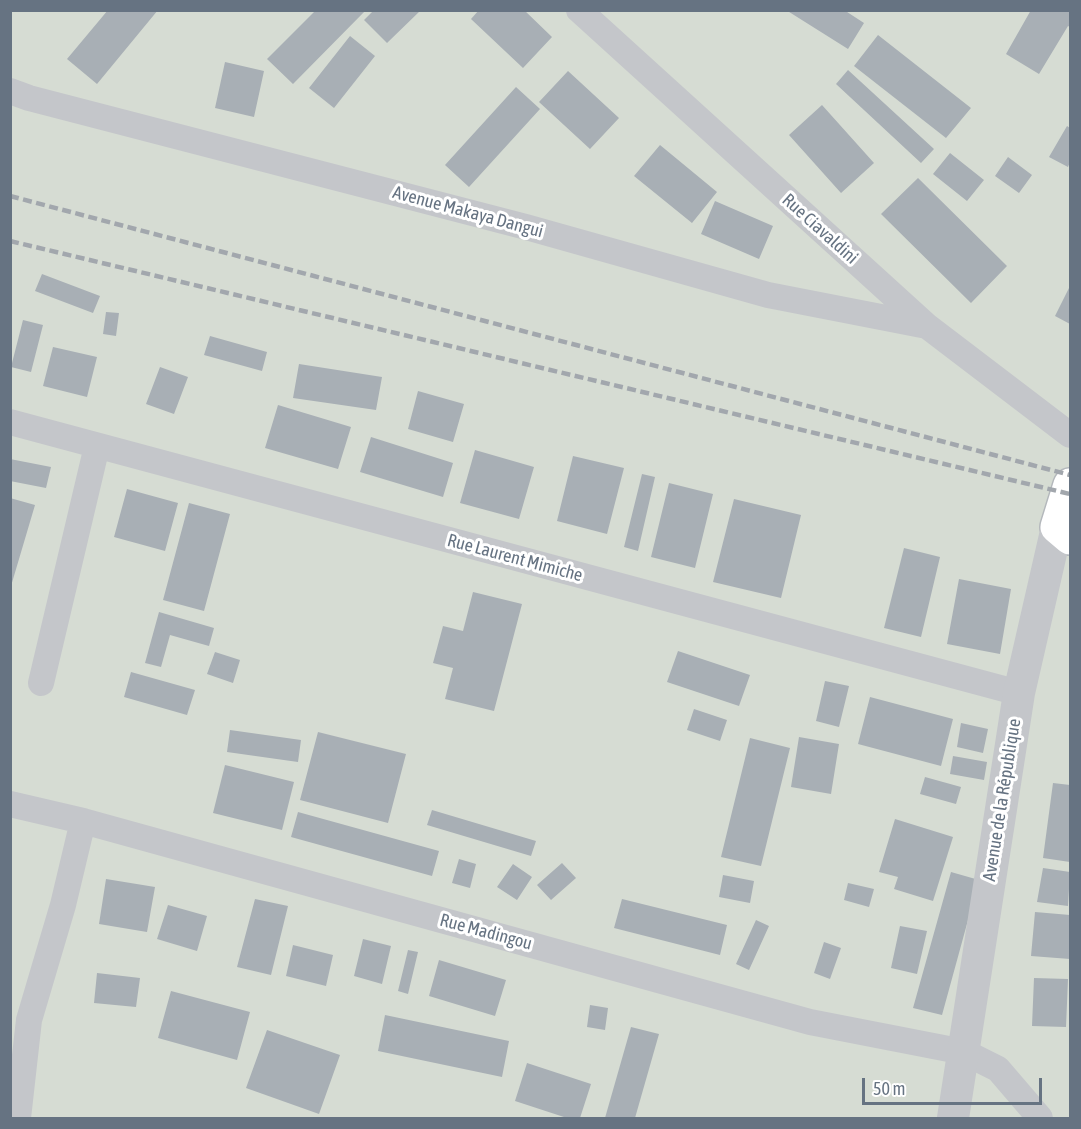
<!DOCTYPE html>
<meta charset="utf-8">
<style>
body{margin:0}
#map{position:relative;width:1081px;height:1129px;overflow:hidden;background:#f5f5f2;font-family:"Asap Condensed",sans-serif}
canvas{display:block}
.frame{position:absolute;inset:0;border:12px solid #667382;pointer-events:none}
.scale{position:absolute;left:862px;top:1078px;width:180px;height:27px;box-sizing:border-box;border:3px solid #667382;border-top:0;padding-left:8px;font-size:18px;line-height:21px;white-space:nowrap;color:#667382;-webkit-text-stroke:4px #fff;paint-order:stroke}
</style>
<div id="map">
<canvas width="1081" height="1129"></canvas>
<div class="frame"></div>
<div class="scale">50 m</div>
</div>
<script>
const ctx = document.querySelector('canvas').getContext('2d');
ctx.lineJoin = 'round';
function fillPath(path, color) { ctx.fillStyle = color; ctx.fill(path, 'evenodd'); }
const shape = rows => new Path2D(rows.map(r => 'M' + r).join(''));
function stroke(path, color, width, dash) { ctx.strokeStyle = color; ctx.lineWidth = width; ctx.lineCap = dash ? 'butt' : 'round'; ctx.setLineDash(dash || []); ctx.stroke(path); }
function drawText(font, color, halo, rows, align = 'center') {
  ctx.font = font + ' "Asap Condensed",sans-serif'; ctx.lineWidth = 6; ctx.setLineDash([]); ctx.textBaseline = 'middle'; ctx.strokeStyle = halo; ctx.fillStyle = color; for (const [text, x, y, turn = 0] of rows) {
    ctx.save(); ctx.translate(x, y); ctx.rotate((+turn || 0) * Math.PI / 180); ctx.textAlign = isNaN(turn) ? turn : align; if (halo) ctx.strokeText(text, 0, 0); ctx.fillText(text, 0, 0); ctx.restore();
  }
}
fillPath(shape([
 [11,11,1070,11,1070,1118,11,1118]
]), '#d6dcd3');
fillPath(shape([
 [108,10,158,10,97,84,67,59],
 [316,10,366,10,293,84,267,59],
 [374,10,421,10,387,43,364,20],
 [479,10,524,10,552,37,523,68,471,19],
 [786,10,844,10,864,23,848,49],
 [1031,10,1070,10,1070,27,1068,26,1039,74,1006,54],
 [878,35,971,108,946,138,854,66],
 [350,36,375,56,334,108,309,88],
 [225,62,264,71,254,117,215,108],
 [848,70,934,149,921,163,836,84],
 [568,71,619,118,590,149,539,102],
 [516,87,540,109,469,187,445,165],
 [822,105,874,163,841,193,789,135],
 [1067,126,1070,128,1070,162,1068,167,1049,157],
 [660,145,717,192,692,223,634,176],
 [950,153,984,180,967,201,933,174],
 [1008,157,1032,175,1019,193,995,176],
 [918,178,1007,266,971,303,881,214],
 [715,201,773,226,759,259,701,234],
 [42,274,100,296,93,313,35,291],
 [1070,286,1070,324,1055,316],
 [106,312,119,313,116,336,103,334],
 [23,320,43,325,31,372,11,367],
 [210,336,267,352,262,371,204,355],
 [53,347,97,357,87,397,43,386],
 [299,364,382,377,376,410,293,398],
 [160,367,188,377,174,414,146,404],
 [418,391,464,404,453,442,408,429],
 [278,405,351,427,338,469,265,448],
 [371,437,453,463,443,497,360,472],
 [475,450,534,467,519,519,460,503],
 [573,456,624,468,607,534,557,521],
 [10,459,51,467,46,488,10,481],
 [642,474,655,477,638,551,624,547],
 [669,483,713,494,695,568,651,557],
 [127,489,178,503,165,551,114,537],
 [10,498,35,505,11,586,10,586],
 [734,499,801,515,781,598,713,582],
 [189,503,230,514,204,611,163,600],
 [904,548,940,557,921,637,884,628],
 [959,579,1011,589,1000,654,947,644],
 [473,592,522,604,494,711,445,699,453,668,433,663,443,626,463,631],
 [159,612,214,628,209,646,170,635,161,667,145,663],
 [678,651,750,675,739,706,667,682],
 [215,652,240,660,233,683,207,674],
 [131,672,195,690,187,715,124,697],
 [825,681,849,686,839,727,816,721],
 [870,697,953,719,941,766,858,744],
 [694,709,727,720,720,741,687,730],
 [961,723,988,729,983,753,957,747],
 [230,730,301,740,298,762,227,752],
 [318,732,406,754,388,823,300,800],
 [799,737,839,744,831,794,791,787],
 [750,738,790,748,761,866,721,857],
 [953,756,987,762,984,780,950,774],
 [225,765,294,782,282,830,213,813],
 [925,777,961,787,956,804,920,794],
 [1053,783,1070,785,1070,862,1043,858],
 [432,810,536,841,531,856,427,825],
 [298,812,439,851,432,876,291,837],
 [895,819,953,837,933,901,894,889,898,877,879,872],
 [459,859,476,864,470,888,452,883],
 [562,863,576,878,551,900,537,885],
 [513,864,532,877,517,900,497,887],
 [1043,868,1070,872,1068,906,1037,902],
 [951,872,979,880,942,1015,913,1008],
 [723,875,754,881,750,903,719,897],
 [106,879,155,887,147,932,99,924],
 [848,883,874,889,869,907,844,900],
 [255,899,288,906,271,975,237,967],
 [622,899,727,925,720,955,614,928],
 [168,905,207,916,197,951,157,939],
 [1035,912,1070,915,1070,959,1031,956],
 [756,920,769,926,749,970,736,964],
 [900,926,927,931,917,974,891,968],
 [363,939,391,946,382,984,354,976],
 [824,942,841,948,830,979,814,973],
 [293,945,333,955,326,986,286,976],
 [408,950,418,952,408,994,398,991],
 [439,960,506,980,495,1016,429,996],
 [97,973,140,978,136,1007,94,1003],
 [1034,978,1068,979,1066,1027,1032,1026],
 [171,991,250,1012,237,1060,158,1038],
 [590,1005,608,1008,605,1030,587,1027],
 [385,1015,509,1041,502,1077,378,1051],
 [631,1027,659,1034,635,1118,605,1118],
 [267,1030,340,1055,319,1114,246,1088],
 [527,1063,591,1084,580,1118,567,1118,515,1101]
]), '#a8afb5');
const secondary = shape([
 [1070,485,1057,527,1070,538]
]);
stroke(secondary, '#b4b8bc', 36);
stroke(shape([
 [579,10,927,326,1070,435],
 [10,91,29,98,526,227,768,295,927,326],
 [10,422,1019,693],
 [41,683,97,446],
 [10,804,83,821,810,1022,964,1052,998,1069,1040,1118],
 [18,1118,29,1020,63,905,83,821]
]), '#c4c6ca', 26);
stroke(shape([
 [953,1118,1019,693,1057,527]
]), '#c4c6ca', 32);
stroke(secondary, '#fff', 33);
stroke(shape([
 [10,196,1070,475],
 [10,241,1070,494]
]), '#a2a7ad', 4.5, [9, 4.5]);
drawText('18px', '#667382', '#fff', [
 ["Avenue Makaya Dangui",468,212,15],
 ["Rue Ciavaldini",820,229,42],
 ["Rue Laurent Mimiche",515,558,15],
 ["Avenue de la République",1002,800,-81],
 ["Rue Madingou",486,932,15]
]);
</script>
